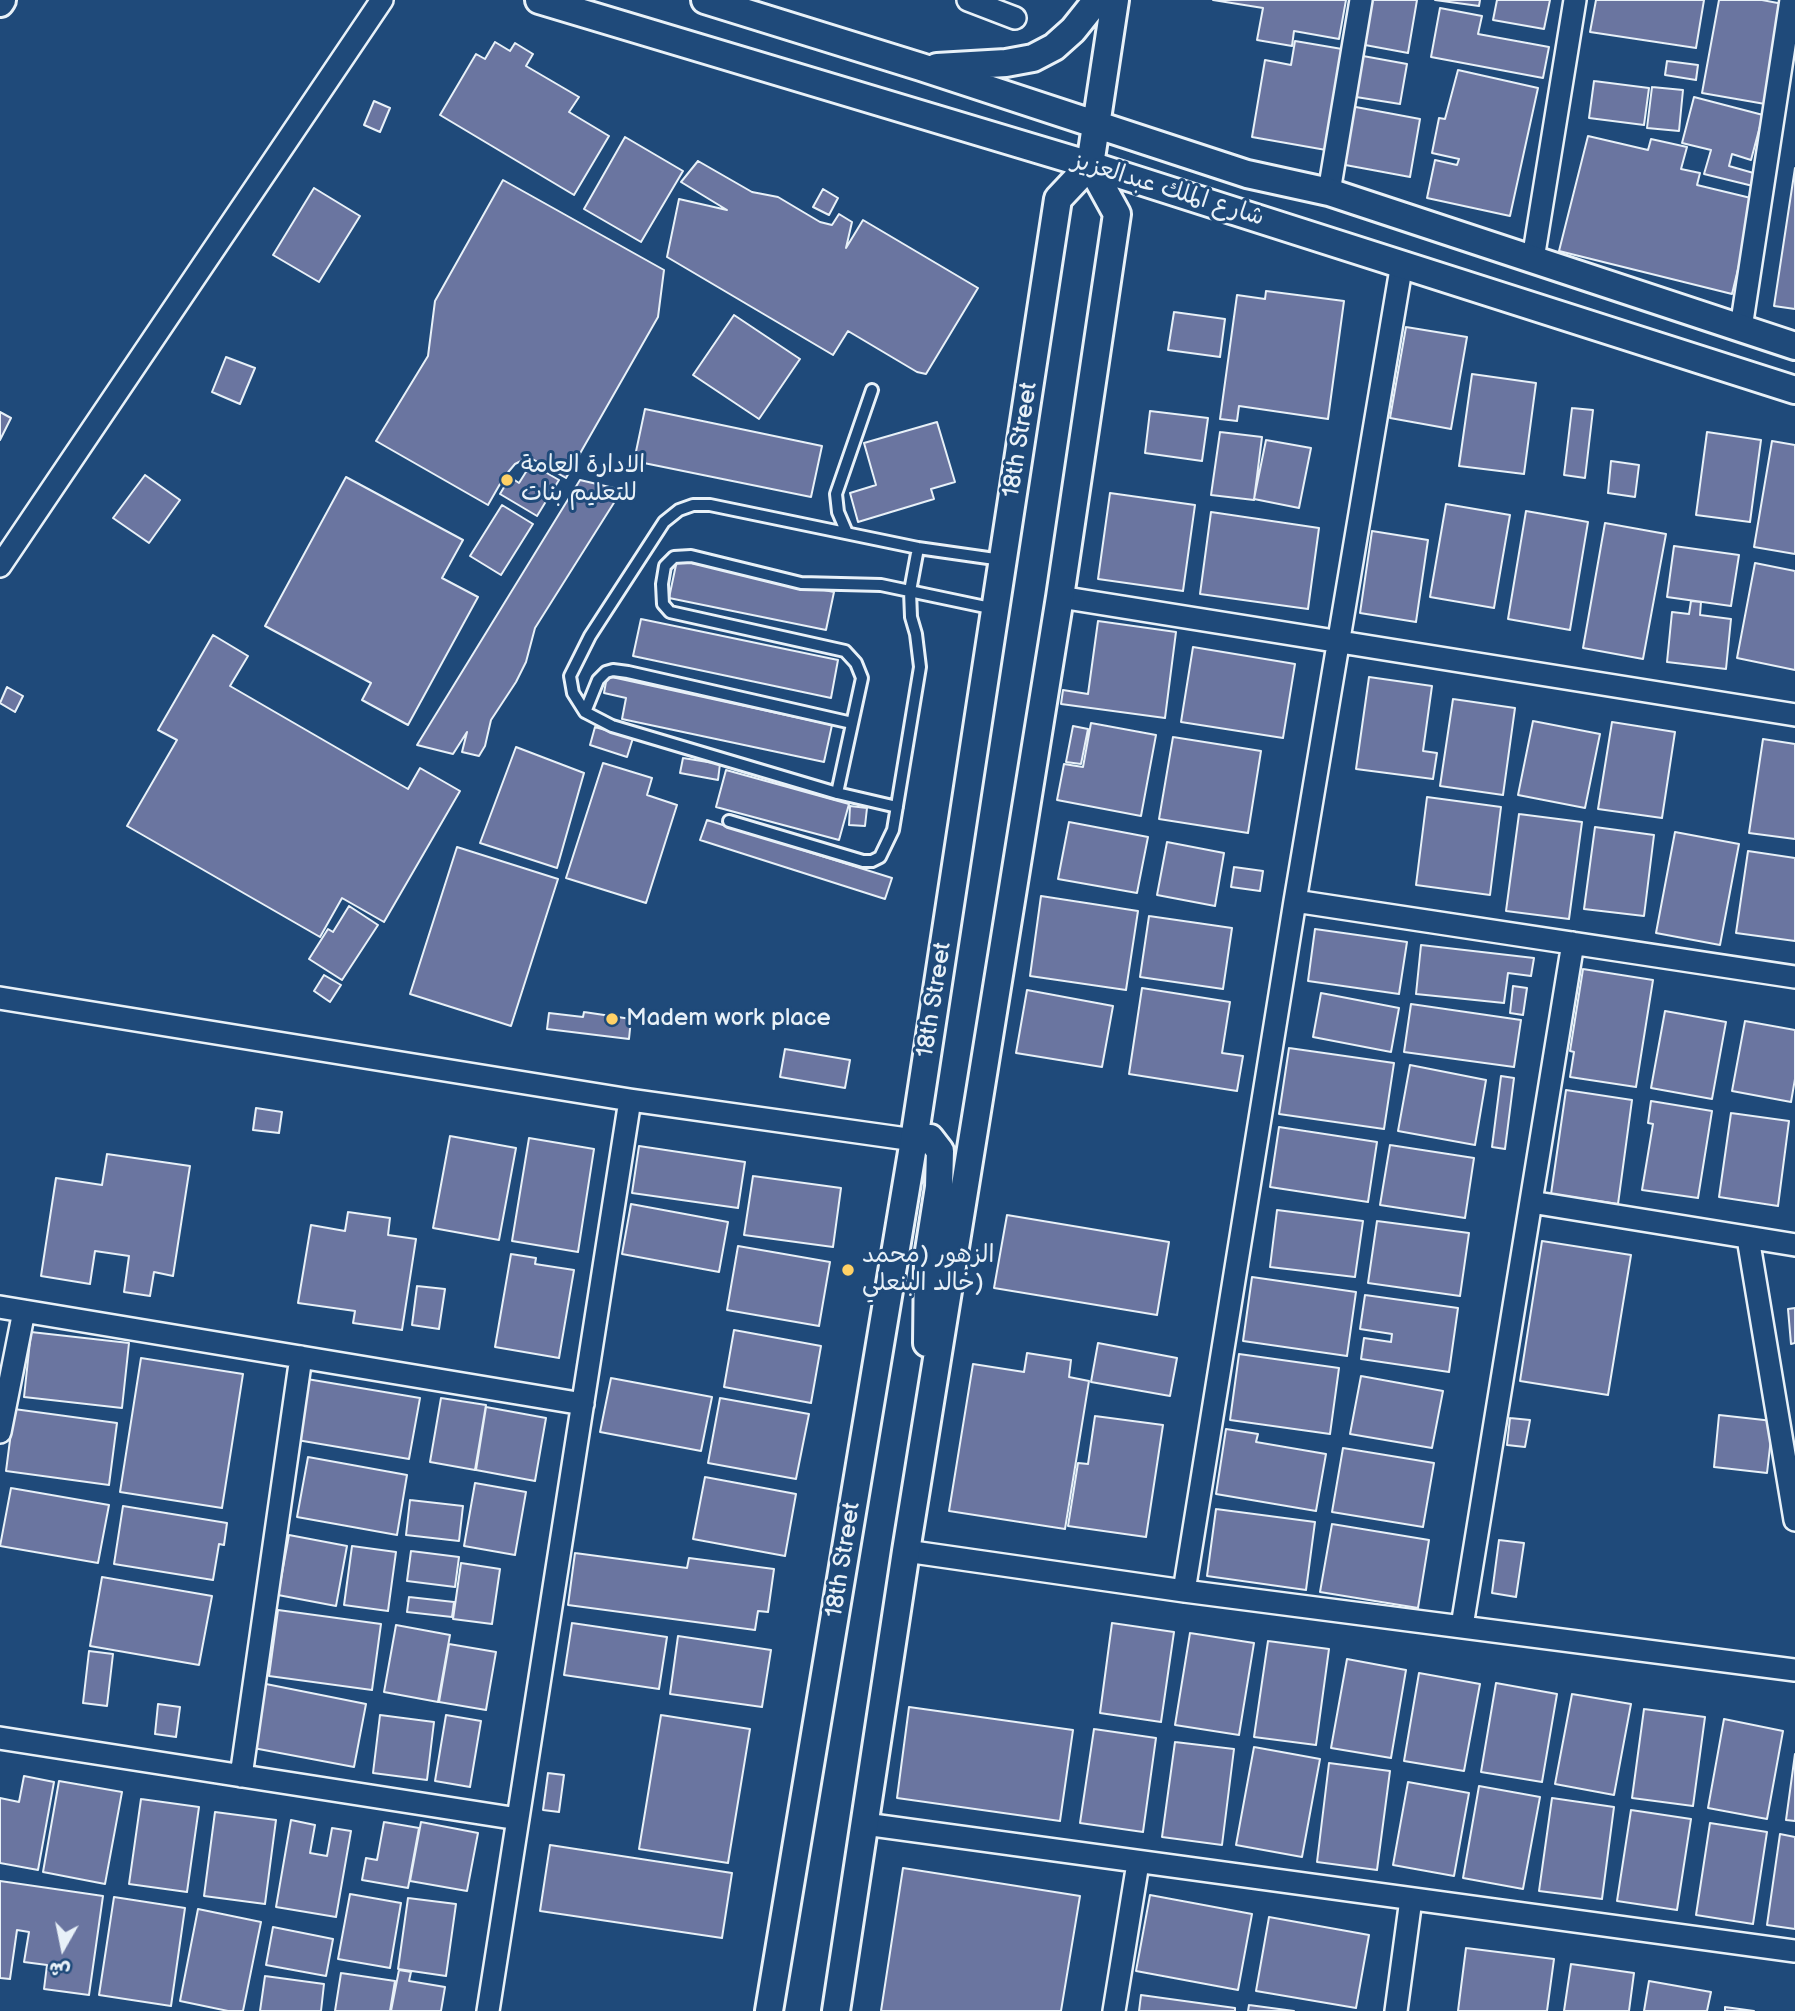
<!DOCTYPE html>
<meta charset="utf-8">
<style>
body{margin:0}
#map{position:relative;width:1795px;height:2011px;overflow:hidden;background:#1f4a7a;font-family:"Balsamiq Sans","Playpen Sans Arabic",sans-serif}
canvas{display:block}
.north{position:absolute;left:28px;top:1913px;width:70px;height:70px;-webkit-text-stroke:5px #1f4a7a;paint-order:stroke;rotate:189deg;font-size:19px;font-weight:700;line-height:28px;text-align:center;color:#e8f1f8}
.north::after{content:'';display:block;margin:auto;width:24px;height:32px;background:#e8f1f8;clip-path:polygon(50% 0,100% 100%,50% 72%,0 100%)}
</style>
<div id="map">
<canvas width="1795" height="2011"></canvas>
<div class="north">ش</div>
</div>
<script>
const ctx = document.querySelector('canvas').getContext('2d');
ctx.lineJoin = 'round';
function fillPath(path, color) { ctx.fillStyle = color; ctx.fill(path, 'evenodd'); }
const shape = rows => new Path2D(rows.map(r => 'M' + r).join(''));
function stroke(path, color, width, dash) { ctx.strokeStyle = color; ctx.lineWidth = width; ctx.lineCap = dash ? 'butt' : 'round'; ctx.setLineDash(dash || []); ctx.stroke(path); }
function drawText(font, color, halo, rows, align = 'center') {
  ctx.font = font + ' "Balsamiq Sans","Playpen Sans Arabic",sans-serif'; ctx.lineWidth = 6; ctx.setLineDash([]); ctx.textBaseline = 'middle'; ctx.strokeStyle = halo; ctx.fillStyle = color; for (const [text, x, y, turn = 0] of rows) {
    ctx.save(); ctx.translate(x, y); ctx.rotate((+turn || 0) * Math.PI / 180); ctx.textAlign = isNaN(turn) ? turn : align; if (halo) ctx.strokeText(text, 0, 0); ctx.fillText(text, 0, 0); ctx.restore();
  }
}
const building = shape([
 [1213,0,1346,0,1339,39,1294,31,1292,46,1257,40,1263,8,1213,0],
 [1372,0,1417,0,1408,53,1365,45,1372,0],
 [1435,0,1480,0,1479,6,1435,0],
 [1497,0,1550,0,1544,29,1493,20,1497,0],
 [1596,0,1704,0,1696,48,1590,32,1596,0],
 [1719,0,1762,0,1783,4,1765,104,1702,93,1719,0],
 [1440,8,1482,16,1478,34,1549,47,1543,78,1431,57,1440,8],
 [1295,41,1342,49,1326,150,1252,137,1265,60,1291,65,1295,41],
 [495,42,510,51,515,43,533,54,526,66,579,97,569,112,609,136,574,195,440,115,476,54,485,59,495,42],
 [1363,56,1407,64,1400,104,1356,97,1363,56],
 [1667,61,1698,65,1696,80,1665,75,1667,61],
 [1458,70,1538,88,1510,216,1427,198,1435,160,1457,165,1459,159,1432,153,1439,118,1445,119,1458,70],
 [1594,81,1649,88,1644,125,1589,118,1594,81],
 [1652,87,1683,90,1679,131,1647,128,1652,87],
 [1694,97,1763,115,1751,160,1732,154,1729,166,1757,174,1753,186,1704,174,1711,150,1682,143,1694,97],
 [374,101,390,108,380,132,364,125,374,101],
 [1345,105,1420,119,1410,177,1340,164,1345,105],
 [1588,136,1648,150,1651,139,1687,147,1681,169,1700,173,1697,185,1755,199,1732,294,1559,251,1588,136],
 [625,137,683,171,641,242,584,209,625,137],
 [698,161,752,192,778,197,820,222,832,225,839,214,852,222,846,248,863,220,978,288,926,374,917,372,848,331,833,355,667,257,679,199,727,210,681,182,698,161],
 [1795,168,1795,309,1774,306,1795,168],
 [503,180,664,270,658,317,566,478,529,457,515,464,504,477,488,505,376,441,428,356,435,301,503,180],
 [314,188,360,216,319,282,273,255,314,188],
 [823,189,838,198,829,215,813,207,823,189],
 [1266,291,1344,301,1328,419,1239,406,1237,421,1220,419,1237,295,1265,299,1266,291],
 [1174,312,1225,319,1220,357,1168,350,1174,312],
 [734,315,800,359,759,419,693,375,734,315],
 [1406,327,1467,337,1451,429,1390,418,1406,327],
 [226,357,255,368,240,404,212,392,226,357],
 [1472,374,1536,383,1524,474,1459,466,1472,374],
 [1572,408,1593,410,1585,478,1564,475,1572,408],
 [645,409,822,446,811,497,634,461,645,409],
 [1150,411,1208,418,1202,461,1145,453,1150,411],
 [0,412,11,418,0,440,0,412],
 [937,422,955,482,931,489,934,499,858,522,850,493,876,485,864,443,937,422],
 [1220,432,1262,437,1254,500,1211,495,1220,432],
 [1707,432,1761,440,1750,522,1696,515,1707,432],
 [1266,440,1311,448,1299,508,1254,499,1266,440],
 [1772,441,1795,445,1795,554,1754,547,1772,441],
 [1611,461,1639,465,1635,497,1608,493,1611,461],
 [531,464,559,480,537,516,500,494,510,477,519,483,531,464],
 [145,475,180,500,149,543,113,518,145,475],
 [346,477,463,540,442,578,478,597,408,725,362,700,371,683,265,626,346,477],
 [580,480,622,490,535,628,526,662,516,682,491,720,485,746,479,756,462,752,467,732,453,754,417,745,580,480],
 [1110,493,1195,505,1183,591,1098,579,1110,493],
 [1446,504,1510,515,1494,608,1430,597,1446,504],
 [502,505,533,524,501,575,470,556,502,505],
 [1526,511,1588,522,1570,630,1508,619,1526,511],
 [1211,512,1319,528,1308,609,1200,594,1211,512],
 [1605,523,1666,534,1643,659,1583,648,1605,523],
 [1372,531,1428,540,1416,622,1360,613,1372,531],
 [1674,546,1739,555,1731,606,1667,597,1674,546],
 [677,560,834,592,826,630,669,598,677,560],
 [1755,563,1795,571,1795,670,1737,658,1755,563],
 [1691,601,1701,602,1700,615,1731,619,1726,669,1667,662,1672,612,1689,614,1691,601],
 [641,619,838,660,831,698,633,656,641,619],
 [1098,621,1176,632,1165,718,1061,704,1063,690,1088,694,1098,621],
 [213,635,248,656,230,686,408,789,420,768,460,791,384,922,342,898,320,937,127,826,177,740,158,730,213,635],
 [1193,647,1295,664,1283,738,1181,722,1193,647],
 [607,676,832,725,824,762,622,719,626,698,604,693,607,676],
 [1369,677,1432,686,1423,751,1437,753,1433,779,1356,769,1369,677],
 [7,687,23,696,15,712,0,703,7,687],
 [1453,699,1515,708,1503,795,1440,786,1453,699],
 [1533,721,1600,734,1585,808,1518,795,1533,721],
 [1612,722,1675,732,1662,818,1598,809,1612,722],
 [1091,723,1156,735,1141,816,1057,800,1064,764,1083,767,1091,723],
 [1073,726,1088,729,1081,764,1066,762,1073,726],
 [595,727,633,738,627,757,590,745,595,727],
 [1173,737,1261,751,1248,833,1159,819,1173,737],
 [1763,739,1795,744,1795,839,1749,833,1763,739],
 [516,747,584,773,557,868,480,843,516,747],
 [683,758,720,764,718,780,680,773,683,758],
 [603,763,652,778,647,795,677,805,646,903,566,878,603,763],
 [726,770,849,804,839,840,716,807,726,770],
 [1427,797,1501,807,1490,895,1416,885,1427,797],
 [850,806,867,808,865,826,849,825,850,806],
 [1519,814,1582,822,1569,919,1506,911,1519,814],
 [707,820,892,878,885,899,700,840,707,820],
 [1069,822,1148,837,1137,893,1058,879,1069,822],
 [1595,827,1654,835,1644,916,1584,909,1595,827],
 [1675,832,1739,844,1720,945,1656,933,1675,832],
 [1167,842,1224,853,1215,906,1157,895,1167,842],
 [457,847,558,879,511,1026,410,994,457,847],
 [1748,851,1795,858,1795,941,1736,933,1748,851],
 [1234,867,1263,871,1260,891,1231,887,1234,867],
 [1041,896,1138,911,1126,990,1030,976,1041,896],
 [349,906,378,925,342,980,309,959,328,929,333,932,349,906],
 [1149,916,1232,928,1223,989,1140,977,1149,916],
 [1315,929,1407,942,1399,994,1308,981,1315,929],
 [1421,945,1534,958,1531,976,1508,973,1504,1003,1416,994,1421,945],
 [1583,969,1653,980,1636,1087,1570,1077,1574,1052,1570,1051,1583,969],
 [324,975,341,985,330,1002,314,991,324,975],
 [1513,986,1527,988,1523,1015,1510,1013,1513,986],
 [1142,988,1230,1002,1222,1053,1243,1056,1237,1091,1129,1074,1142,988],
 [1027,990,1113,1006,1102,1067,1016,1053,1027,990],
 [1321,993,1399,1008,1391,1052,1313,1037,1321,993],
 [1411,1004,1521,1020,1514,1067,1404,1052,1411,1004],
 [1665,1011,1726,1022,1712,1099,1651,1088,1665,1011],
 [584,1012,631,1019,629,1039,547,1029,549,1013,583,1017,584,1012],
 [1745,1021,1795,1030,1795,1079,1791,1102,1732,1091,1745,1021],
 [1289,1048,1394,1063,1384,1129,1279,1114,1289,1048],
 [785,1049,850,1060,845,1088,780,1077,785,1049],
 [1410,1065,1486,1080,1475,1145,1398,1131,1410,1065],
 [1501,1076,1514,1078,1505,1149,1492,1147,1501,1076],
 [1566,1090,1632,1100,1618,1204,1551,1194,1566,1090],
 [1651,1101,1712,1111,1698,1198,1642,1190,1653,1124,1648,1123,1651,1101],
 [256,1108,282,1112,279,1133,253,1130,256,1108],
 [1731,1113,1789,1121,1778,1206,1719,1197,1731,1113],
 [1279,1127,1377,1142,1368,1202,1270,1187,1279,1127],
 [450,1136,516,1148,499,1240,433,1228,450,1136],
 [529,1138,594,1149,578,1252,512,1241,529,1138],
 [1390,1145,1474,1158,1465,1218,1380,1205,1390,1145],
 [639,1146,745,1162,738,1208,632,1193,639,1146],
 [107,1154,190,1166,173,1276,154,1272,150,1296,124,1292,129,1256,95,1251,90,1284,41,1276,56,1178,102,1185,107,1154],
 [753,1176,841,1188,833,1247,744,1235,753,1176],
 [631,1204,728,1222,719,1272,622,1254,631,1204],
 [1277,1210,1363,1221,1355,1277,1270,1267,1277,1210],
 [348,1212,390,1218,388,1235,416,1239,402,1330,353,1323,355,1311,298,1303,311,1225,345,1231,348,1212],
 [1007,1215,1169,1242,1157,1315,994,1288,1007,1215],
 [1377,1221,1469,1233,1460,1296,1368,1283,1377,1221],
 [1542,1241,1631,1255,1608,1395,1520,1381,1542,1241],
 [738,1246,830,1262,819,1326,727,1310,738,1246],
 [511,1254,536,1258,535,1264,574,1270,559,1358,495,1347,511,1254],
 [1252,1277,1356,1292,1347,1356,1243,1341,1252,1277],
 [417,1286,445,1289,439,1329,412,1325,417,1286],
 [1365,1295,1458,1308,1449,1372,1361,1359,1364,1338,1391,1342,1392,1334,1360,1329,1365,1295],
 [1795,1308,1795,1343,1791,1344,1788,1309,1795,1308],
 [734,1330,821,1346,811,1403,724,1387,734,1330],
 [31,1332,129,1343,122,1408,24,1397,31,1332],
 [1098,1343,1177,1358,1170,1396,1091,1382,1098,1343],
 [1027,1353,1071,1360,1069,1377,1089,1381,1065,1529,949,1511,973,1364,1024,1372,1027,1353],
 [1239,1354,1339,1368,1330,1434,1230,1420,1239,1354],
 [141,1358,243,1374,222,1508,120,1492,141,1358],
 [1361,1376,1443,1391,1432,1448,1350,1434,1361,1376],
 [611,1378,712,1397,701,1451,600,1432,611,1378],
 [307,1379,420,1398,409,1459,297,1440,307,1379],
 [441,1398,486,1405,475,1470,430,1462,441,1398],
 [720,1398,809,1414,796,1479,708,1463,720,1398],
 [486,1407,546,1418,535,1481,476,1470,486,1407],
 [14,1409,117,1423,109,1485,6,1471,14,1409],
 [1719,1415,1773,1421,1767,1473,1714,1467,1719,1415],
 [1095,1416,1163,1425,1146,1537,1068,1526,1078,1463,1088,1464,1095,1416],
 [1510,1418,1530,1420,1525,1447,1507,1445,1510,1418],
 [1226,1429,1258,1434,1256,1442,1326,1454,1316,1511,1216,1494,1226,1429],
 [1343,1448,1434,1463,1423,1527,1332,1512,1343,1448],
 [308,1457,407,1475,397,1535,297,1517,308,1457],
 [705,1477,796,1494,785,1556,693,1539,705,1477],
 [475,1483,526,1492,515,1555,464,1546,475,1483],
 [11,1488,109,1505,98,1563,0,1546,11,1488],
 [410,1500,463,1506,459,1541,406,1535,410,1500],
 [123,1506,227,1523,224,1545,219,1544,213,1580,114,1564,123,1506],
 [1216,1509,1315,1522,1306,1590,1207,1576,1216,1509],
 [1332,1524,1429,1540,1418,1608,1320,1592,1332,1524],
 [289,1535,347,1546,336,1606,278,1595,289,1535],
 [1499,1540,1524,1543,1516,1597,1492,1593,1499,1540],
 [352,1546,396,1552,388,1611,344,1605,352,1546],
 [411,1551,459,1557,455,1587,407,1581,411,1551],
 [575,1553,687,1568,689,1558,774,1569,768,1612,758,1611,755,1630,568,1605,575,1553],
 [461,1563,500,1569,492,1624,453,1619,461,1563],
 [102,1577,212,1596,199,1665,90,1646,102,1577],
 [409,1597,454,1602,452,1617,407,1612,409,1597],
 [278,1610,381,1624,372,1690,269,1676,278,1610],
 [572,1623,667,1637,659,1689,564,1675,572,1623],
 [1112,1623,1174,1632,1161,1722,1100,1713,1112,1623],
 [396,1625,450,1635,438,1702,384,1692,396,1625],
 [1190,1633,1254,1643,1239,1735,1175,1725,1190,1633],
 [678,1636,771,1650,762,1707,670,1694,678,1636],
 [1268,1641,1329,1649,1316,1745,1254,1737,1268,1641],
 [449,1644,496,1652,486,1710,439,1702,449,1644],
 [89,1651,113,1654,107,1706,83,1703,89,1651],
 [1347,1659,1406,1670,1391,1758,1331,1748,1347,1659],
 [1419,1673,1480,1684,1464,1771,1404,1761,1419,1673],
 [261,1683,366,1704,354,1767,248,1747,261,1683],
 [1496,1683,1557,1694,1542,1782,1481,1772,1496,1683],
 [1572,1694,1631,1704,1614,1795,1555,1784,1572,1694],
 [158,1704,180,1707,176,1737,155,1734,158,1704],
 [909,1707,1073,1730,1060,1821,897,1798,909,1707],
 [1644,1709,1705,1717,1693,1806,1632,1798,1644,1709],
 [380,1715,434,1722,427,1780,373,1773,380,1715],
 [446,1715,481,1721,470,1787,435,1781,446,1715],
 [661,1715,750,1729,728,1863,639,1849,661,1715],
 [1724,1719,1783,1731,1767,1819,1708,1808,1724,1719],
 [1094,1729,1156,1738,1143,1832,1080,1823,1094,1729],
 [1175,1742,1234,1749,1222,1845,1162,1837,1175,1742],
 [1254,1747,1320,1759,1302,1857,1236,1845,1254,1747],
 [1795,1754,1795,1821,1786,1820,1795,1754],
 [1329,1763,1390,1771,1377,1870,1317,1862,1329,1763],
 [548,1773,564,1775,559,1812,543,1810,548,1773],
 [24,1776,54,1782,38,1870,0,1863,0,1798,19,1802,24,1776],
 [59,1781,122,1792,105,1884,43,1872,59,1781],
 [1408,1782,1469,1793,1454,1876,1393,1865,1408,1782],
 [1479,1786,1540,1797,1523,1889,1463,1878,1479,1786],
 [1552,1798,1614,1807,1602,1899,1539,1891,1552,1798],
 [141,1799,199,1807,187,1892,129,1884,141,1799],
 [1631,1810,1691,1819,1677,1910,1617,1901,1631,1810],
 [215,1812,276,1820,265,1904,204,1896,215,1812],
 [291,1820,315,1825,310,1853,327,1856,332,1828,351,1831,336,1917,276,1907,291,1820],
 [384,1822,419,1828,408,1888,362,1880,366,1858,377,1860,384,1822],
 [421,1822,478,1833,467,1891,410,1881,421,1822],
 [1710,1823,1767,1832,1753,1924,1696,1915,1710,1823],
 [1780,1834,1795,1837,1795,1929,1767,1925,1780,1834],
 [550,1845,732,1873,722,1938,540,1911,550,1845],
 [903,1868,1080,1896,1061,2011,881,2011,903,1868],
 [0,1881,103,1896,89,1995,44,1989,47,1965,24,1962,29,1932,17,1930,10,1979,0,1978,0,1881],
 [350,1894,401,1903,390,1968,338,1959,350,1894],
 [1150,1895,1252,1914,1238,1990,1136,1971,1150,1895],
 [114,1897,185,1908,171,2006,99,1995,114,1897],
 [408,1898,456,1904,446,1976,398,1969,408,1898],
 [198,1909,261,1922,243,2011,228,2011,180,2001,198,1909],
 [1269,1917,1369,1935,1356,2008,1256,1991,1269,1917],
 [273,1927,333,1939,326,1976,266,1965,273,1927],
 [1466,1948,1554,1959,1547,2011,1458,2011,1466,1948],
 [1571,1964,1634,1973,1629,2011,1564,2011,1571,1964],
 [399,1970,411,1972,409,1981,445,1987,441,2011,391,2011,399,1970],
 [341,1973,395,1981,390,2011,335,2011,341,1973],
 [265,1976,324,1984,321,2011,260,2011,265,1976],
 [1649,1981,1711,1992,1707,2011,1644,2011,1649,1981],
 [1141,1995,1235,2008,1235,2011,1139,2011,1141,1995],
 [1249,2005,1294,2011,1248,2011,1249,2005],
 [1725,2007,1754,2011,1725,2011,1725,2007]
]);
fillPath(building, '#6a75a0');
stroke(building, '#e8f1f8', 2);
const service = shape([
 [847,533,838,512,836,494,872,390],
 [585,712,598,680,606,672,613,670,628,672,852,723],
 [837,793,862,678,856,663,845,651,670,612,663,604,662,584,665,566,674,557,691,556,801,583,881,585,995,609],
 [897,807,837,793,612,726,585,712,573,693,570,676,590,636,664,522,679,510,693,505,710,505,918,548,1002,560],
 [729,821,863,861,872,861,880,857,893,830,920,667,916,634,911,617,910,591,918,548]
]);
const minor = shape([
 [968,0,1015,18],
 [1329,192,1361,0],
 [1533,259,1575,0],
 [1741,328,1791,0],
 [0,566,382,0],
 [1060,597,1795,715],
 [1295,901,1795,977],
 [0,998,630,1100,914,1140],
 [1531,1202,1795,1245],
 [1748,1238,1795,1520],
 [0,1307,583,1404],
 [0,1432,24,1311],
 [906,1551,1184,1591,1795,1670],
 [1184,1591,1295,901,1402,263],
 [1462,1626,1573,943],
 [0,1738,518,1819],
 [241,1776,301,1357],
 [865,1824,1795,1951],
 [488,2011,630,1100],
 [1114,2011,1138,1863],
 [1396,2011,1411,1899]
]);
const tertiary = shape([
 [539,0,1090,165,1795,390],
 [705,0,921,67,1247,174,1329,192,1795,346],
 [0,3,2,0],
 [937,67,1006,63,1033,58,1054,47,1073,30,1097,0],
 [914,1140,930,1138,940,1151,939,1187,928,1257,927,1343],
 [769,2011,914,1140,1058,199,1090,165,1115,0],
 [836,2011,906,1551,1060,597,1117,214,1090,165]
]);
stroke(service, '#e8f1f8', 16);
stroke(minor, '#e8f1f8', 26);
stroke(tertiary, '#e8f1f8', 32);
stroke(service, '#1f4a7a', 10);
stroke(minor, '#1f4a7a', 21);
stroke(tertiary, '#1f4a7a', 26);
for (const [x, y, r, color] of [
 [507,480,7,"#ffd166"],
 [612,1019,7,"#ffd166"],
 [848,1270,7,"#ffd166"]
]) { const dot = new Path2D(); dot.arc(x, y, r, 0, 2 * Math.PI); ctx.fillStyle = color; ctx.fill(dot); stroke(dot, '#1f4a7a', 2.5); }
drawText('24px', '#e8f1f8', '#1f4a7a', [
 ["شارع الملك عبدالعزيز",1168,190,17],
 ["18th Street",1021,440,-81],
 ["18th Street",935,1000,-81],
 ["18th Street",844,1560,-81]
]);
drawText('24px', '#e8f1f8', '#1f4a7a', [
 ["الادارة العامة",521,466],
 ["للتعليم بنات",521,494],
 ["Madem work place",626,1019],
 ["الزهور (محمد",862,1256],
 ["خالد البنعلي)",862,1284]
], 'left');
</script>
